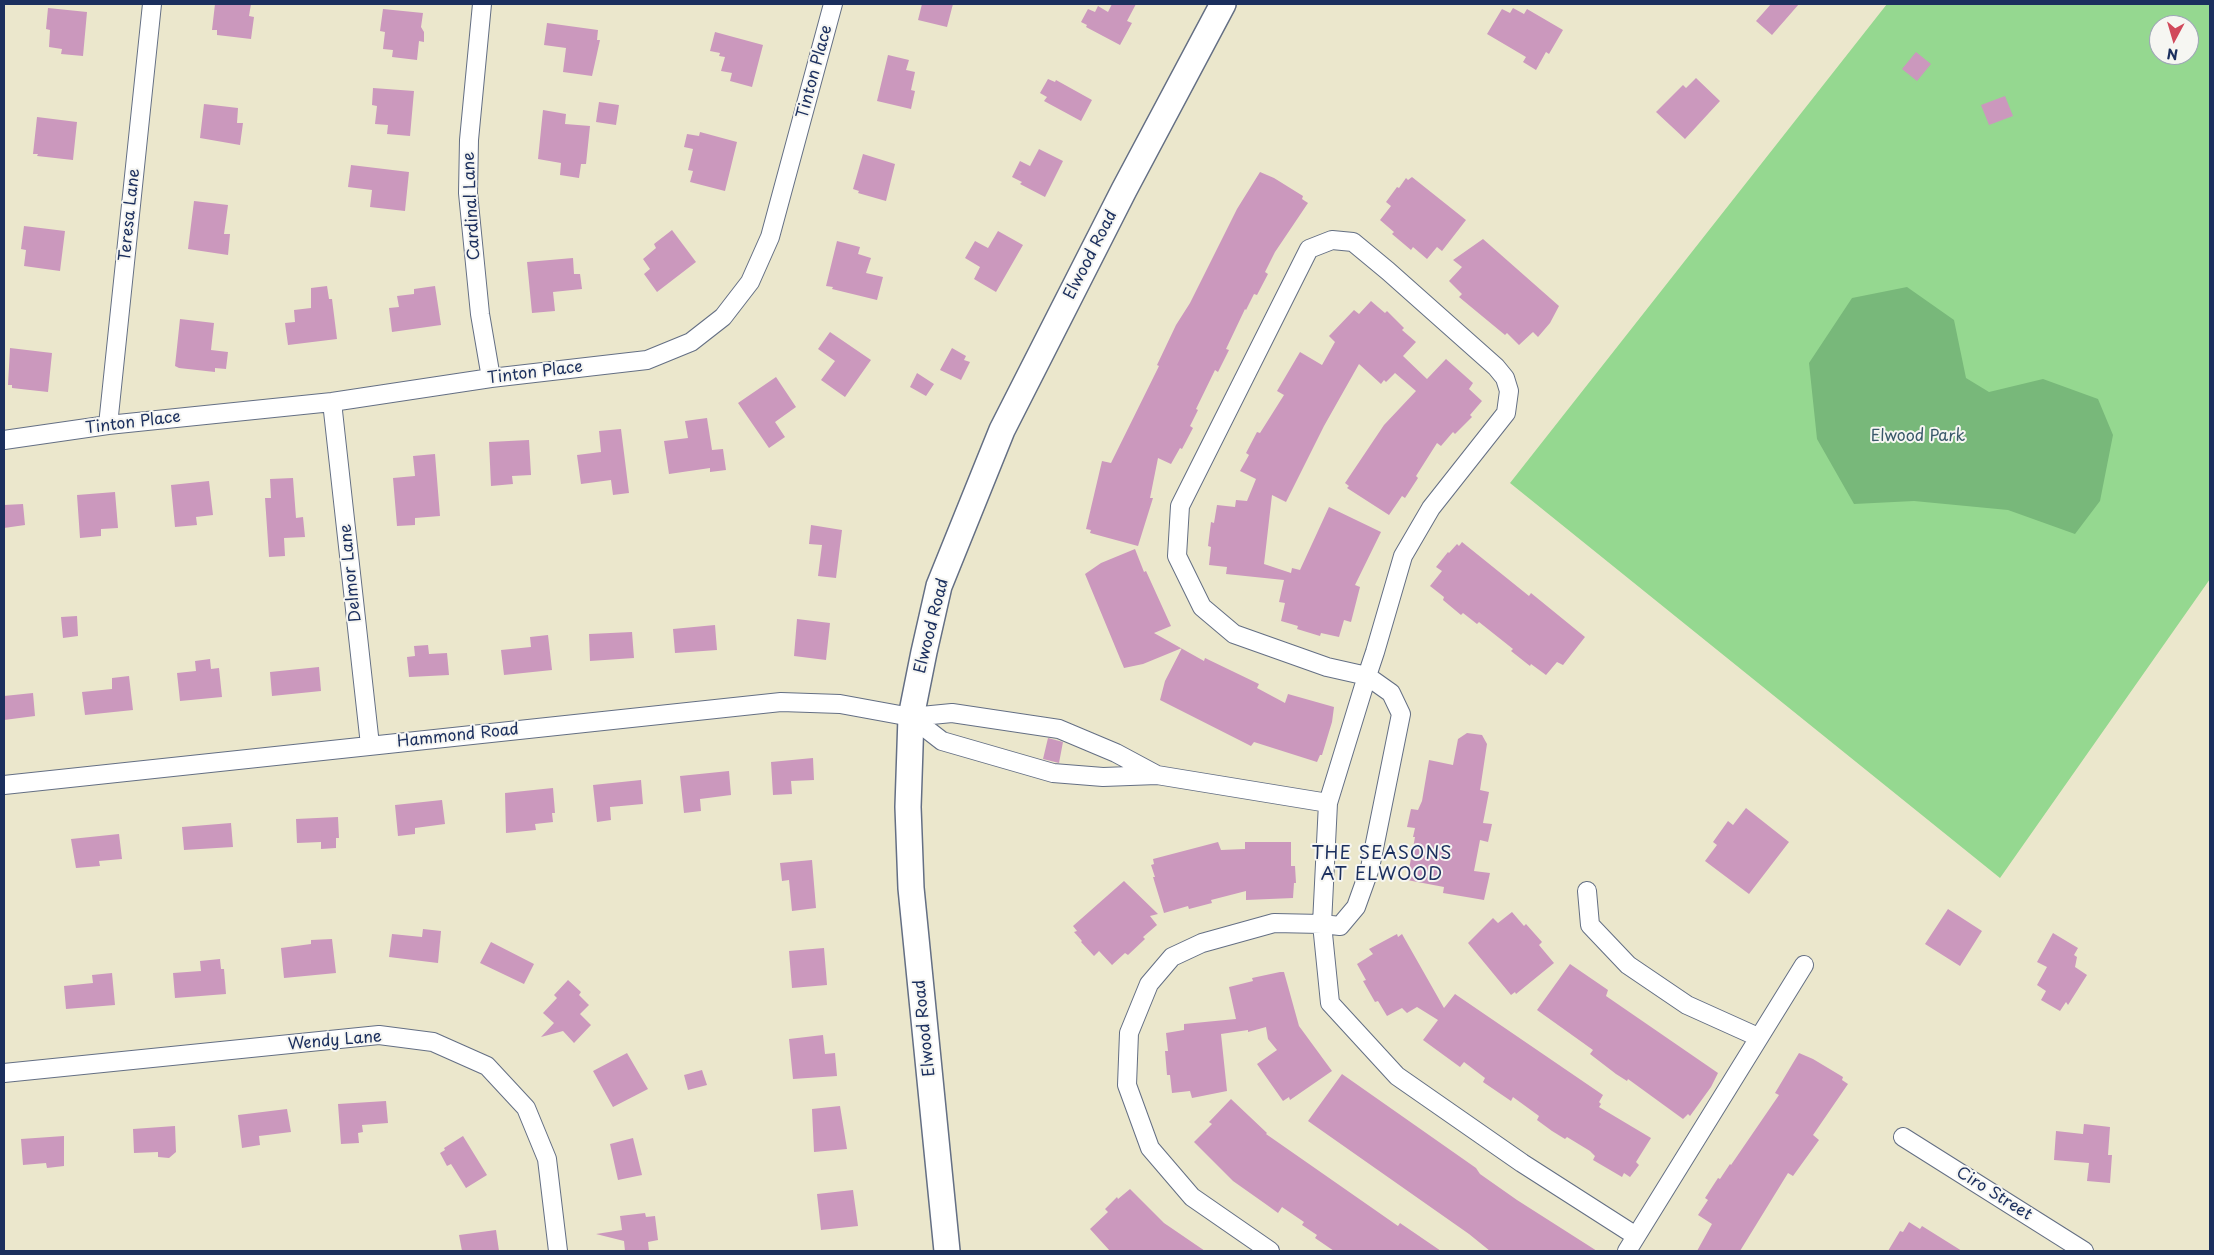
<!DOCTYPE html>
<style>
body{margin:0}
#map{position:relative;width:2214px;height:1255px;overflow:hidden;background:#ebe7cc;font-family:"Playpen Sans",sans-serif}
canvas{display:block}
.frame{position:absolute;inset:0;border:5px solid #1b2f5e;pointer-events:none}
.north{position:absolute;left:2149px;top:15px;width:50px;height:50px;box-sizing:border-box;background:#f6f6f2;border:1px solid #9ea6b7;border-radius:50%;rotate:186deg;font-size:14px;font-weight:700;line-height:20px;text-align:center;color:#1b2f5e}
.north::after{content:'';display:block;margin:auto;width:18px;height:22px;background:#d1495b;clip-path:polygon(50% 0,100% 100%,50% 72%,0 100%)}
</style>
<div id="map">
<canvas width="2214" height="1255"></canvas>
<div class="frame"></div>
<div class="north">N</div>
</div>
<script>
const ctx = document.querySelector('canvas').getContext('2d');
ctx.lineJoin = 'round';
function fillPath(path, color) { ctx.fillStyle = color; ctx.fill(path, 'evenodd'); }
const shape = rows => new Path2D(rows.map(r => 'M' + r).join(''));
function stroke(path, color, width, dash) { ctx.strokeStyle = color; ctx.lineWidth = width; ctx.lineCap = dash ? 'butt' : 'round'; ctx.setLineDash(dash || []); ctx.stroke(path); }
function drawText(font, color, halo, rows, align = 'center') {
  ctx.font = font + ' "Playpen Sans",sans-serif'; ctx.lineWidth = 4; ctx.setLineDash([]); ctx.textBaseline = 'middle'; ctx.strokeStyle = halo; ctx.fillStyle = color; for (const [text, x, y, turn = 0] of rows) {
    ctx.save(); ctx.translate(x, y); ctx.rotate((+turn || 0) * Math.PI / 180); ctx.textAlign = isNaN(turn) ? turn : align; if (halo) ctx.strokeText(text, 0, 0); ctx.fillText(text, 0, 0); ctx.restore();
  }
}
fillPath(shape([
 [1887,4,2210,4,2210,579,2000,878,1510,483],
 [2159,25,2189,25,2189,55,2159,55]
]), '#95d890');
fillPath(shape([
 [1907,287,1954,320,1966,378,1989,392,2043,379,2098,399,2113,435,2100,501,2075,534,2008,510,1914,501,1854,504,1817,439,1809,363,1852,298]
]), '#78b87a');
fillPath(shape([
 [215,4,251,4,249,16,254,17,251,39,217,35,217,30,212,30],
 [922,4,953,4,947,27,918,20],
 [1112,4,1136,4,1127,21,1132,23,1120,45,1086,27,1087,25,1081,22,1088,9,1095,12,1098,6,1108,12],
 [1771,4,1799,4,1772,35,1756,21],
 [48,8,87,12,83,56,61,54,62,49,49,47,50,30,46,29],
 [1513,8,1524,14,1527,9,1563,30,1549,54,1546,52,1536,70,1523,62,1526,57,1487,34,1502,9,1510,13],
 [383,9,423,13,421,27,424,32,424,42,419,41,417,60,392,57,393,50,383,49,385,32,380,31],
 [547,23,598,30,597,40,600,40,592,76,563,72,566,48,544,45],
 [715,32,763,45,752,87,730,81,732,73,721,71,725,57,719,56,720,53,710,51],
 [1916,52,1931,64,1917,81,1902,69],
 [888,55,909,60,906,70,915,72,911,90,915,91,911,109,877,101],
 [1696,78,1720,101,1685,139,1656,112,1683,85,1686,88],
 [1048,79,1055,82,1056,80,1092,100,1081,121,1044,101,1047,97,1040,93],
 [373,88,414,91,410,136,387,134,388,125,375,124,377,106,372,105],
 [2005,96,2013,116,1989,125,1981,105],
 [599,102,619,105,616,125,596,122],
 [204,104,238,108,237,123,243,123,240,145,200,138],
 [543,110,566,114,565,124,590,126,586,164,581,164,579,178,560,175,561,163,538,159],
 [37,117,77,122,73,160,37,156,38,154,33,154],
 [700,132,737,142,725,191,690,182,693,171,688,170,693,149,684,147,687,134,699,136],
 [1039,149,1063,161,1045,197,1020,184,1022,182,1012,177,1020,161,1030,166],
 [863,154,895,164,886,201,858,193,859,191,853,189],
 [351,165,409,172,405,211,370,207,372,190,348,187],
 [1260,172,1274,178,1303,196,1302,199,1308,203,1275,252,1265,272,1268,274,1257,295,1254,294,1246,310,1245,309,1226,349,1229,350,1218,372,1215,370,1196,409,1198,410,1190,426,1193,428,1182,449,1180,448,1171,464,1158,458,1150,498,1153,498,1138,546,1090,533,1091,530,1086,529,1102,461,1111,463,1159,366,1157,365,1176,325,1190,303,1237,209],
 [1412,177,1466,220,1442,251,1437,247,1427,259,1413,247,1411,250,1392,234,1394,232,1380,220,1391,206,1386,202,1397,187,1399,188,1406,178,1408,180],
 [194,201,228,205,224,234,230,234,228,255,188,249],
 [24,226,65,231,60,271,24,266,26,250,21,249],
 [672,230,696,262,657,292,644,274,650,269,643,259,656,248,654,244],
 [998,231,1023,245,996,292,974,279,980,267,965,258,975,241,988,248],
 [1483,239,1559,306,1550,323,1538,337,1533,332,1519,345,1507,333,1505,335,1459,297,1462,294,1449,281,1462,267,1453,260],
 [837,241,860,247,858,254,871,258,866,273,883,277,877,300,832,289,833,287,826,286],
 [573,258,574,274,580,274,582,289,553,292,555,311,532,313,527,262],
 [327,286,329,299,332,299,337,339,288,345,285,323,295,322,294,310,311,308,311,288],
 [435,286,441,325,392,332,389,308,399,307,397,296,414,294,414,289],
 [1371,301,1385,313,1387,311,1404,328,1402,330,1416,342,1403,356,1427,379,1446,359,1473,383,1469,389,1482,401,1470,415,1472,417,1455,434,1453,432,1441,446,1437,443,1416,476,1418,478,1405,498,1402,496,1389,515,1347,488,1349,486,1345,483,1384,425,1416,391,1395,373,1386,382,1384,380,1381,384,1359,364,1324,426,1286,502,1272,495,1264,564,1291,573,1292,568,1300,570,1329,507,1381,532,1355,585,1360,587,1351,622,1344,620,1339,637,1321,633,1320,636,1297,629,1298,626,1281,621,1285,603,1279,602,1284,580,1226,574,1227,567,1209,565,1211,547,1208,546,1211,522,1214,523,1217,505,1235,507,1236,500,1247,501,1256,479,1240,471,1249,455,1246,453,1257,432,1260,433,1284,395,1277,391,1300,352,1322,365,1335,342,1329,336,1354,310,1359,314],
 [180,319,214,323,211,350,228,352,226,369,215,368,215,372,179,368,175,366],
 [830,332,871,360,845,397,821,380,835,361,818,349],
 [10,348,52,353,48,392,12,388,12,385,8,385],
 [952,348,966,356,964,360,970,362,961,380,940,370],
 [917,373,934,384,926,396,910,387],
 [776,377,796,407,775,422,785,437,769,448,738,403],
 [707,418,712,450,723,449,726,470,710,472,710,468,669,474,664,441,688,438,685,421],
 [621,429,629,493,613,495,611,480,581,484,577,455,601,452,599,431],
 [529,440,531,475,512,476,513,484,491,486,489,442],
 [435,454,440,516,415,518,415,525,397,526,393,478,415,476,413,456],
 [293,478,296,518,303,517,305,537,284,538,285,556,269,557,265,498,271,498,270,479],
 [209,481,213,515,196,517,197,525,175,527,171,485],
 [115,492,118,528,101,529,101,536,80,538,77,495],
 [23,504,25,525,4,528,4,505],
 [811,525,842,530,836,578,818,576,822,545,809,544],
 [1462,542,1529,596,1531,593,1585,637,1563,665,1557,662,1546,675,1531,664,1530,666,1511,651,1513,649,1479,622,1477,624,1463,613,1461,615,1443,600,1444,597,1430,586,1442,571,1436,567,1448,552,1449,553,1457,544,1459,546],
 [1135,549,1144,572,1146,571,1171,626,1154,633,1204,661,1205,658,1259,684,1257,688,1285,703,1288,694,1334,707,1332,722,1322,755,1320,755,1317,762,1254,742,1251,746,1160,700,1165,681,1182,648,1143,664,1124,668,1085,574,1101,563],
 [77,616,78,636,63,638,61,617],
 [797,619,830,623,826,660,794,656],
 [715,625,717,650,675,653,673,629],
 [632,632,634,658,590,661,589,634],
 [548,635,552,670,504,675,501,650,531,647,530,637],
 [428,645,429,654,447,653,449,675,409,677,407,657,415,656,414,646],
 [210,659,211,669,219,668,222,697,180,701,177,673,196,671,195,661],
 [319,667,321,691,272,696,270,672],
 [129,676,133,710,85,715,82,692,112,689,112,678],
 [33,693,35,716,4,720,4,696],
 [1467,733,1482,735,1487,744,1480,790,1489,792,1483,823,1492,824,1488,842,1480,840,1474,871,1490,873,1484,900,1443,893,1444,887,1407,880,1415,837,1413,837,1415,828,1407,827,1411,809,1418,810,1422,801,1429,760,1453,765,1458,739],
 [1048,738,1063,742,1059,763,1043,759],
 [813,758,814,780,791,781,792,794,773,795,771,762],
 [729,771,731,795,700,799,701,811,684,813,680,776],
 [641,780,643,804,610,807,611,820,597,822,593,785],
 [553,788,555,813,552,813,553,822,535,824,536,830,506,833,505,793],
 [442,800,445,824,415,828,415,834,398,836,395,805],
 [1746,808,1789,842,1749,894,1705,861,1717,845,1713,842,1728,821,1733,825],
 [338,817,339,838,336,838,336,848,321,849,321,842,297,843,296,819],
 [231,823,233,847,184,850,182,827],
 [119,834,122,859,99,861,100,866,76,868,71,839],
 [1218,842,1221,850,1245,849,1245,842,1291,842,1291,866,1295,866,1296,883,1294,883,1293,898,1246,900,1246,891,1211,900,1212,903,1189,909,1188,906,1164,913,1153,877,1155,877,1151,865,1154,864,1153,859],
 [812,860,816,908,792,911,789,880,782,881,780,863],
 [1124,881,1158,914,1150,916,1157,925,1143,937,1145,939,1128,955,1125,953,1112,965,1099,951,1094,956,1081,942,1082,941,1074,932,1077,931,1073,926],
 [1948,909,1982,931,1960,966,1925,944],
 [1512,912,1524,926,1526,924,1542,942,1539,945,1554,963,1516,994,1515,992,1511,995,1468,943,1493,918,1498,923],
 [423,929,441,931,438,963,389,957,392,934,422,937],
 [2053,933,2078,948,2074,955,2077,957,2075,967,2087,975,2068,1005,2066,1002,2060,1011,2041,1000,2046,991,2037,985,2047,967,2037,962],
 [1397,934,1398,937,1402,934,1444,1008,1455,994,1603,1095,1599,1102,1601,1104,1599,1107,1651,1138,1636,1162,1639,1165,1630,1177,1624,1173,1622,1177,1593,1160,1595,1156,1590,1151,1567,1137,1565,1139,1552,1131,1537,1120,1539,1116,1513,1097,1511,1101,1483,1082,1485,1078,1464,1062,1460,1067,1423,1040,1438,1020,1417,1007,1407,1013,1402,1008,1387,1016,1378,1001,1375,1002,1363,981,1366,980,1357,964,1373,954,1369,949],
 [332,939,336,973,284,978,281,948,311,944,311,940],
 [491,942,534,964,524,984,480,963],
 [824,948,827,985,792,988,789,951],
 [220,959,221,969,224,969,226,994,175,998,173,973,201,971,200,961],
 [1570,964,1608,990,1606,996,1718,1073,1711,1087,1690,1116,1688,1114,1683,1119,1628,1079,1627,1081,1616,1074,1590,1054,1593,1050,1537,1010],
 [1280,972,1284,972,1299,1026,1332,1071,1290,1100,1289,1097,1283,1101,1257,1064,1277,1050,1268,1039,1266,1027,1248,1032,1248,1030,1221,1034,1227,1091,1192,1098,1190,1091,1172,1093,1170,1075,1167,1075,1165,1051,1168,1051,1166,1033,1184,1030,1184,1024,1236,1019,1229,987,1253,981,1252,978],
 [112,973,115,1005,66,1009,64,986,93,983,92,975],
 [568,980,581,992,579,995,589,1005,580,1014,591,1025,574,1043,563,1031,541,1037,554,1023,543,1013,557,998,554,995],
 [823,1035,825,1054,835,1053,837,1076,793,1079,789,1039],
 [627,1053,648,1089,613,1107,593,1071],
 [1799,1053,1813,1059,1843,1077,1842,1080,1848,1084,1813,1135,1819,1140,1793,1176,1788,1173,1740,1251,1697,1251,1712,1224,1698,1215,1708,1200,1705,1198,1718,1178,1720,1179,1730,1164,1731,1165,1779,1095,1775,1093],
 [702,1070,707,1085,688,1090,684,1075],
 [1342,1074,1476,1168,1480,1174,1517,1200,1597,1251,1490,1251,1469,1234,1308,1121],
 [1231,1099,1267,1133,1266,1134,1398,1226,1400,1223,1441,1251,1334,1251,1315,1238,1317,1235,1302,1225,1304,1222,1282,1207,1278,1213,1267,1205,1233,1181,1194,1142,1212,1124,1209,1122],
 [386,1101,388,1123,362,1125,363,1132,358,1133,359,1143,341,1144,338,1104],
 [840,1106,847,1149,814,1152,812,1109],
 [287,1109,291,1132,259,1136,260,1145,242,1148,238,1115],
 [2084,1124,2110,1127,2108,1155,2112,1155,2110,1183,2087,1181,2089,1163,2054,1160,2056,1131,2083,1134],
 [175,1126,176,1152,169,1158,158,1157,158,1152,134,1153,133,1129],
 [64,1136,64,1166,47,1168,46,1163,23,1165,21,1139],
 [463,1136,487,1175,466,1188,451,1164,447,1166,440,1153,445,1150,444,1148],
 [633,1138,642,1175,618,1180,610,1144],
 [1130,1189,1164,1223,1205,1251,1110,1251,1090,1229,1108,1212,1105,1209,1117,1197,1118,1199],
 [853,1190,858,1226,821,1230,817,1194],
 [645,1213,646,1217,655,1216,658,1240,648,1242,649,1251,625,1251,624,1241,596,1234,622,1230,620,1216],
 [1909,1222,1920,1229,1922,1226,1962,1251,1888,1251,1900,1231,1903,1232],
 [496,1230,499,1251,462,1251,459,1235]
]), '#cb98bd');
const minor = shape([
 [482,4,469,140,468,193,480,314,491,378],
 [332,402,370,745],
 [108,425,152,4],
 [4,440,108,425,332,402,491,378,647,360,691,342,723,317,750,282,770,237,833,4],
 [911,717,942,741,1053,773,1103,777,1157,775,1328,803],
 [4,785,781,702,840,704,911,717,952,713,1059,729,1116,753,1157,775],
 [1587,891,1590,925,1628,965,1687,1005,1758,1037],
 [4,1073,379,1035,433,1042,487,1066,526,1108,547,1159,558,1251],
 [1903,1137,2084,1251],
 [1270,1251,1192,1197,1150,1148,1127,1085,1129,1033,1149,984,1172,957,1202,943,1274,923,1322,924,1328,803,1367,676,1375,652,1403,556,1431,508,1506,413,1509,391,1505,378,1496,367,1388,271,1353,242,1332,240,1309,249,1180,506,1177,556,1202,607,1234,634,1327,667,1367,676,1391,693,1401,714,1370,868,1356,907,1340,926,1322,924,1330,1003,1397,1076,1522,1163,1636,1236],
 [1627,1251,1804,965]
]);
const secondary = shape([
 [947,1251,911,888,908,807,911,717,924,652,939,586,1002,430,1124,190,1223,4]
]);
stroke(minor, '#646f84', 20);
stroke(secondary, '#646f84', 28);
stroke(minor, '#fff', 18);
stroke(secondary, '#fff', 25);
drawText('16px', '#1b2f5e', '#f6f6f2', [
 ["Tinton Place",815,72,-75],
 ["Cardinal Lane",472,206,-93],
 ["Teresa Lane",130,215,-84],
 ["Elwood Road",1091,255,-63],
 ["Tinton Place",535,373,-7],
 ["Tinton Place",133,423,-7],
 ["Delmor Lane",351,573,-96],
 ["Elwood Road",932,626,-76],
 ["Hammond Road",458,736,-6],
 ["Elwood Road",925,1028,-96],
 ["Wendy Lane",335,1041,-5],
 ["Ciro Street",1994,1194,32]
]);
drawText('16px', '#3a596a', '#f6f6f2', [
 ["Elwood Park",1918,437]
]);
ctx.letterSpacing = '1px';
drawText('18px', '#1b2f5e', '#f6f6f2', [
 ["THE SEASONS",1382,854],
 ["AT ELWOOD",1382,875]
]);
ctx.letterSpacing = '0px';
</script>
